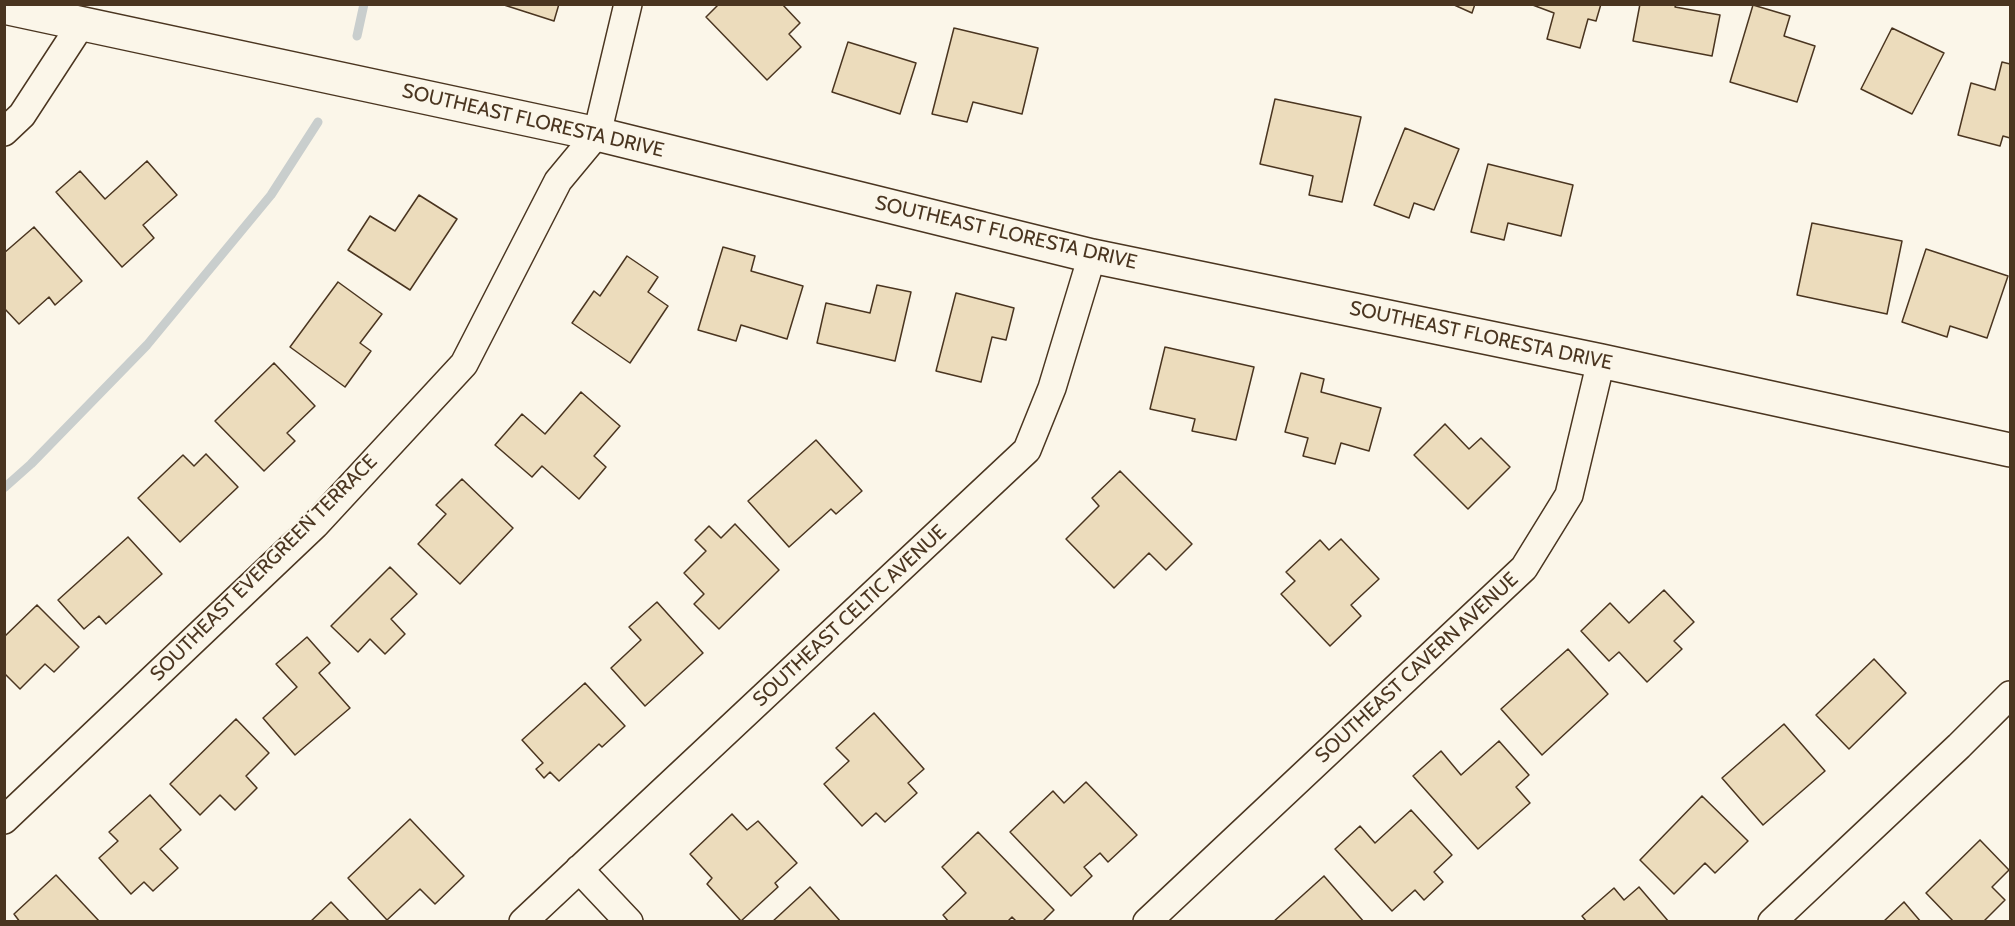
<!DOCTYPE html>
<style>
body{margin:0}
#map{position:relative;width:2015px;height:926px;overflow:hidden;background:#fbf6e9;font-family:Cabin,sans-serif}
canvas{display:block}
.frame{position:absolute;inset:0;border:6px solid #4a3520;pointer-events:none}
</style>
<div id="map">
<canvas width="2015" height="926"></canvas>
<div class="frame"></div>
</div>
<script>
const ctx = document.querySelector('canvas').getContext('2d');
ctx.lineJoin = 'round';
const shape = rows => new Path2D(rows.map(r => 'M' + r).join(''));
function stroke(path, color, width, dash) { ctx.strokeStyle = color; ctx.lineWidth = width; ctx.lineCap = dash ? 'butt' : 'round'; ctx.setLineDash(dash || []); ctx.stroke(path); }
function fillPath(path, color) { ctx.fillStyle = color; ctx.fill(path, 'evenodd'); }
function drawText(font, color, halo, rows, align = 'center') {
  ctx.font = font + ' Cabin,sans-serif'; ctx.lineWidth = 4.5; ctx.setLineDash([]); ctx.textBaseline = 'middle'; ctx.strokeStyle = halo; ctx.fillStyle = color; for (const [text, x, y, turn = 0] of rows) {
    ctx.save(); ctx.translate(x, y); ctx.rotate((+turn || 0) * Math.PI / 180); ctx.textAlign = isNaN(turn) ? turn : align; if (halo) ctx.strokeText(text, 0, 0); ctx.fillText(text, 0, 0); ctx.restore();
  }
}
stroke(shape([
 [357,36,364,4],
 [4,488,31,464,147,345,271,195,318,122]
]), '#c9cecd', 9);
const building = shape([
 [501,4,559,4,554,21,501,4],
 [719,4,782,4,800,23,789,34,801,47,767,80,706,17,719,4],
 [1452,4,1475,4,1472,13,1452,4],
 [1530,4,1601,4,1596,21,1588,19,1580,48,1547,39,1554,13,1530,4],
 [1640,4,1676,4,1675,7,1720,15,1712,56,1633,41,1640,4],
 [1753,5,1790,16,1784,36,1815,46,1797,102,1730,82,1753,5],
 [954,28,1038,48,1022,114,973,102,967,122,932,114,954,28],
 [1892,28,1944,53,1912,114,1861,89,1892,28],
 [848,42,916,63,900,114,832,92,848,42],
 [2002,62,2010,64,2010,138,2003,136,2000,146,1958,135,1971,83,1995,90,2002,62],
 [1275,99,1361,117,1342,202,1309,195,1313,176,1260,164,1275,99],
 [1405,128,1459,149,1434,210,1414,203,1409,218,1374,205,1405,128],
 [147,161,177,195,143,225,154,238,122,267,56,192,80,171,105,199,147,161],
 [1488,164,1573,185,1561,236,1508,223,1504,240,1471,232,1488,164],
 [419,195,457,219,410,290,348,250,370,216,395,231,419,195],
 [1812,223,1902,241,1887,314,1797,295,1812,223],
 [34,227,82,281,55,305,49,297,19,324,4,308,4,253,34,227],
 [723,247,755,256,751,271,803,286,787,339,741,325,736,341,698,330,723,247],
 [1926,249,2008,276,1987,338,1950,326,1947,337,1902,322,1926,249],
 [627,256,658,277,648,292,668,306,630,363,572,323,594,291,600,296,627,256],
 [338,282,382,314,360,343,371,351,345,387,290,347,338,282],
 [877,285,911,292,895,361,817,343,826,303,870,313,877,285],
 [956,293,1014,308,1006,340,992,337,981,382,936,371,956,293],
 [1165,347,1254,367,1236,440,1192,431,1195,419,1150,409,1165,347],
 [274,363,315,406,287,433,295,441,264,471,215,421,274,363],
 [1301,373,1324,379,1321,392,1381,408,1369,451,1341,443,1335,464,1303,456,1308,438,1285,432,1301,373],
 [581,392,620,426,594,456,606,467,579,499,542,466,532,477,495,445,522,414,545,434,581,392],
 [1445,424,1469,449,1481,438,1510,467,1468,509,1414,455,1445,424],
 [816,440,862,491,836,514,831,509,789,547,748,501,816,440],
 [206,454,238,487,180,542,138,498,183,455,194,466,206,454],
 [1120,471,1192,544,1166,570,1149,553,1114,588,1066,539,1099,506,1092,498,1120,471],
 [462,479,513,528,460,584,418,544,446,514,436,505,462,479],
 [735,524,779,570,719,629,694,604,704,594,684,573,706,551,695,540,709,526,721,538,735,524],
 [128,537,162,574,106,624,99,616,84,629,58,600,128,537],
 [1341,539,1379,579,1351,605,1361,616,1330,646,1281,594,1295,581,1286,572,1320,540,1329,550,1341,539],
 [390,567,417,594,391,619,405,634,385,654,370,639,358,652,331,626,390,567],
 [1664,590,1694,622,1674,641,1682,649,1647,682,1619,652,1609,661,1581,631,1610,603,1629,623,1664,590],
 [657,602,703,653,645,706,611,668,641,640,629,627,657,602],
 [37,605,79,647,54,672,45,664,20,689,4,673,4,637,37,605],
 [307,637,330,663,319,673,350,708,295,755,263,718,297,687,276,664,307,637],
 [1568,649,1608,694,1542,755,1501,709,1568,649],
 [1874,659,1906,693,1849,749,1816,715,1874,659],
 [585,683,625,726,602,747,599,744,559,781,550,772,544,778,536,769,543,763,522,740,585,683],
 [874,713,924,769,908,783,917,793,885,822,876,813,862,826,824,784,849,761,836,748,874,713],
 [236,719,269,753,246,776,257,788,235,810,220,795,200,815,170,784,236,719],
 [1784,724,1825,771,1763,825,1722,778,1784,724],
 [1499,741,1529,775,1516,787,1530,803,1478,849,1413,776,1441,751,1461,775,1499,741],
 [1086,782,1137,835,1108,862,1100,853,1084,867,1092,876,1071,896,1010,832,1053,791,1064,803,1086,782],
 [150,795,181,830,160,849,178,868,153,891,144,882,131,894,99,858,118,841,109,832,150,795],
 [1702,796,1748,841,1715,873,1705,863,1674,894,1640,860,1702,796],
 [1411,810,1452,855,1434,872,1443,882,1424,900,1415,890,1392,911,1335,849,1360,826,1375,843,1411,810],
 [732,814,747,830,758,821,797,863,775,883,778,887,741,921,707,884,712,878,690,854,732,814],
 [410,819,464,876,435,904,420,889,387,920,348,878,410,819],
 [978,832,1054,910,1042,922,1017,922,1012,917,1007,922,949,922,943,915,966,893,942,867,978,832],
 [1980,840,2009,870,1992,887,2005,900,1983,922,1954,922,1926,893,1980,840],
 [56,875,100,922,20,922,14,914,56,875],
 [1324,876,1364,922,1273,922,1324,876],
 [810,887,841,922,772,922,810,887],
 [1639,887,1669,922,1587,922,1582,916,1614,888,1624,900,1639,887],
 [331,902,350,922,310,922,331,902],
 [1904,902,1921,922,1883,922,1904,902]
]);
fillPath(building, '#ecdcbc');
stroke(building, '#4a3520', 1.5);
const minor = shape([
 [4,132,22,115,82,23],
 [4,820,315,525,464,364,558,181,597,134,628,4],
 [579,869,629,922],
 [523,922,1027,450,1052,388,1092,256],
 [1147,922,1524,568,1569,495,1601,361],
 [1772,922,1959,746,2010,695]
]);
const tertiary = shape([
 [4,7,597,134,1092,256,1601,361,2010,450]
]);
stroke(minor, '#4a3520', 30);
stroke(tertiary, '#4a3520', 36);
stroke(minor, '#fbf6e9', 27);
stroke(tertiary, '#fbf6e9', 33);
drawText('20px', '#4a3520', '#fbf6e9', [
 ["SOUTHEAST FLORESTA DRIVE",533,121,13],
 ["SOUTHEAST FLORESTA DRIVE",1006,233,13],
 ["SOUTHEAST FLORESTA DRIVE",1481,336,12],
 ["SOUTHEAST EVERGREEN TERRACE",264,568,-45],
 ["SOUTHEAST CELTIC AVENUE",850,616,-43],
 ["SOUTHEAST CAVERN AVENUE",1417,668,-43]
]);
</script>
